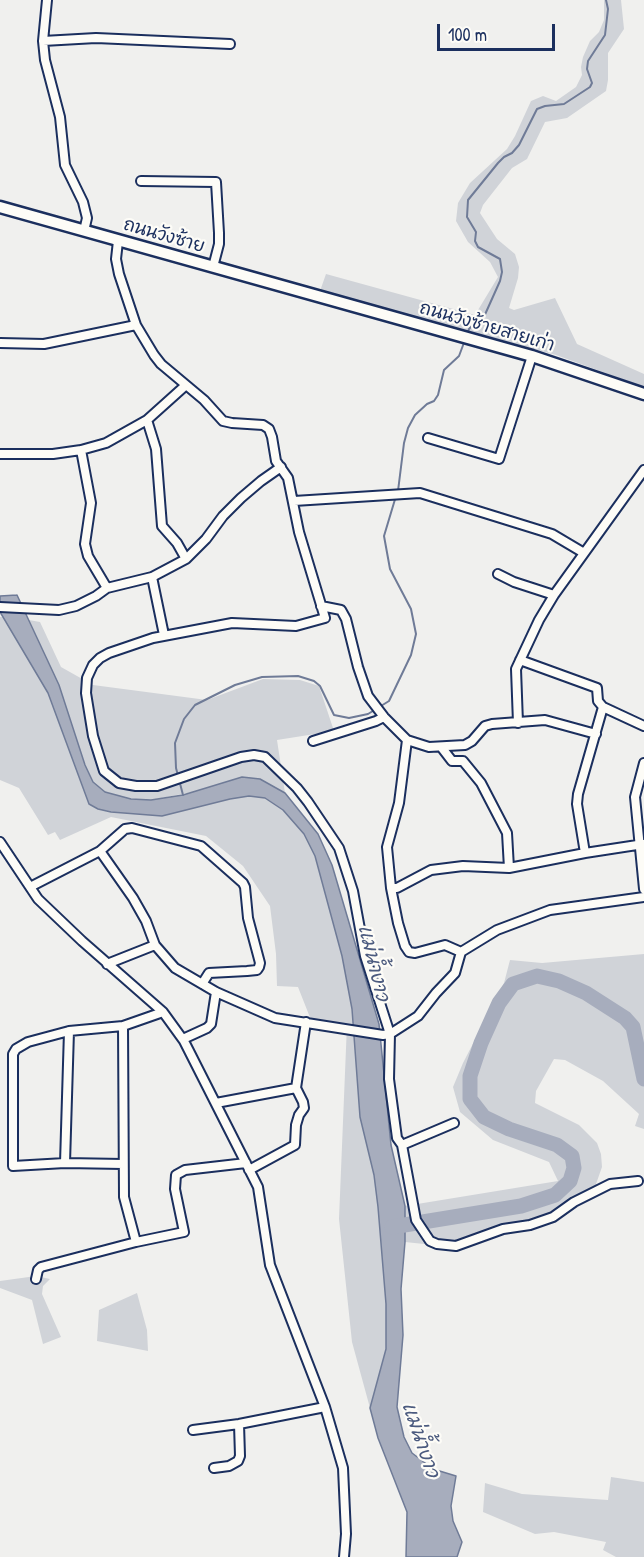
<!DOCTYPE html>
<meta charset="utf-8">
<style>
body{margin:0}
#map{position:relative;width:644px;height:1557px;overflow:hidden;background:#f0f0ee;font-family:"Patrick Hand",sans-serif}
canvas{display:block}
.scale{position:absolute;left:437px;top:24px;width:118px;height:27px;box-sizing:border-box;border:3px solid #1b2f5e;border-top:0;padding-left:8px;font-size:18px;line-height:21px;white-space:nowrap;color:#1b2f5e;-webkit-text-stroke:4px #fdfcf7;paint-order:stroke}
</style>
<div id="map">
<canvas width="644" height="1557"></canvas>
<div class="scale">100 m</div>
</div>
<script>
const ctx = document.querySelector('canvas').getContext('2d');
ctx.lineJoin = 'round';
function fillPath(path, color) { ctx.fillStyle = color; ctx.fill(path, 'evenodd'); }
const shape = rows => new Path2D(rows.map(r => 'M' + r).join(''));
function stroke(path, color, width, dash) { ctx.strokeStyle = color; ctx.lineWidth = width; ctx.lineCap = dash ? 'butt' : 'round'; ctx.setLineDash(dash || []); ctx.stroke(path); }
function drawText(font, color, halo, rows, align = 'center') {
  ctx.font = font + ' "Patrick Hand","Playpen Sans Thai",sans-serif'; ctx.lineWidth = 4.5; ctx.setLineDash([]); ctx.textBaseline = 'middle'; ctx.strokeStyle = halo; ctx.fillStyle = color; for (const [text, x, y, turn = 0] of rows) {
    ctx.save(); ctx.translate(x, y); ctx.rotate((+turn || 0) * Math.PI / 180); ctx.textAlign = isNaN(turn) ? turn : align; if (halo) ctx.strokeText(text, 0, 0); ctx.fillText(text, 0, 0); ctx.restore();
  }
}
fillPath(shape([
 [604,0,621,0,624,29,608,53,608,80,606,91,567,118,545,122,527,159,512,168,483,205,480,213,497,239,515,254,519,267,518,278,509,308,514,310,555,298,577,344,644,374,644,387,556,355,320,291,326,274,475,315,498,277,490,262,468,242,456,221,458,203,470,183,507,149,515,136,531,101,543,96,556,101,576,87,582,75,581,67,583,57,590,41,599,32,604,20],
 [0,617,3,617,48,693,89,804,98,809,110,812,162,816,230,799,249,796,265,798,283,810,304,834,315,856,342,956,352,1009,360,1117,374,1175,378,1207,386,1304,386,1349,370,1408,352,1342,339,1219,347,1024,311,1020,298,987,277,986,276,954,270,906,243,866,206,836,111,817,60,840,55,832,48,835,19,788,0,780],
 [29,620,40,622,61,667,93,685,207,700,263,679,300,680,319,686,334,731,277,740,285,793,260,779,151,800,131,799,105,792,93,782,85,765,59,685],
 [644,954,644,1129,635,1126,639,1114,603,1081,565,1060,554,1059,536,1091,535,1103,579,1125,597,1143,601,1154,602,1167,596,1184,599,1193,572,1206,462,1248,405,1242,405,1206,558,1181,549,1162,493,1140,460,1112,453,1087,463,1063,504,983,510,960,542,963],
 [36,1276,50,1279,43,1286,42,1294,61,1337,43,1344,32,1300,0,1288,0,1281],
 [137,1293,147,1330,148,1351,97,1341,99,1310],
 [611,1477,644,1482,644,1557,616,1557,603,1550,606,1542,554,1532,535,1534,483,1512,485,1483,522,1494,608,1500]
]), '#d0d3d8');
const water = shape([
 [17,595,59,685,85,765,93,782,105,792,131,799,151,800,183,795,242,777,260,779,285,793,318,834,332,865,379,1024,391,1145,405,1206,405,1242,401,1289,403,1335,397,1407,404,1437,412,1453,433,1469,456,1476,451,1506,453,1521,462,1542,457,1557,406,1557,407,1512,378,1438,370,1408,386,1349,386,1304,378,1207,374,1175,360,1117,352,1009,342,956,315,856,304,834,283,810,265,798,249,796,230,799,162,816,111,812,98,809,89,804,48,693,0,612,0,596,17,595]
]);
fillPath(water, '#a7adbd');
stroke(water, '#6f7b97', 1.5);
stroke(shape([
 [467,334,469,329,474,323,483,319,500,281,502,272,500,259,478,247,475,241,476,232,467,217,468,200,498,163,504,157,512,153,519,145,537,109,545,106,564,104,590,87,592,83,587,69,588,61,605,35,608,9,606,0],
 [398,491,404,443,408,428,415,415,427,404,434,401,438,395,444,370,459,356,465,340],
 [183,795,176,768,175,743,184,719,195,705,235,685,262,677,298,676,314,681,320,686,334,715,349,718,368,714,389,701,411,655,416,634,411,609,390,569,384,536,396,496]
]), '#6f7b97', 2);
stroke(shape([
 [392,1227,521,1206,555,1195,570,1181,574,1168,572,1156,557,1145,509,1129,484,1117,470,1099,470,1076,481,1043,499,1003,513,984,537,976,559,981,586,993,625,1018,633,1027,644,1079]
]), '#a7adbd', 15);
const minor = shape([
 [47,0,43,41,45,60,60,117,65,165,83,202,87,218,84,231],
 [43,41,96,38,230,44],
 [141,181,216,182,219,233,219,244,213,267],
 [118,241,116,259,119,274,136,325,154,355,161,364,204,400,223,421,232,423,263,425,269,429,272,437,276,461,288,478,299,532,325,618,296,626,232,623,153,638,109,653,100,658,93,665,87,678,86,693,93,736,104,771,119,783,136,786,157,786,241,757,254,755,265,757,297,788,308,802,339,848,353,891,365,956,390,1034,389,1079,397,1138,402,1145,416,1220,430,1241,437,1244,456,1246,503,1229,530,1225,553,1217,574,1202,610,1184,638,1181],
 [0,343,44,344,136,325],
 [147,420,156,449,162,526,177,543,186,559],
 [428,438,499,459,532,356],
 [81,450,91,503,85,544,88,556,107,588],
 [0,454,53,454,81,450,106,443,147,420,186,385],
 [294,501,420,493,552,534,584,553],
 [498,574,514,582,554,595],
 [152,577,164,635],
 [321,606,341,610,346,619,358,667,368,696,384,717,407,740,429,747,465,745,472,741,485,726,492,724,545,720,596,734],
 [0,607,59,610,76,606,96,596,107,588,152,577,186,559,206,539,223,516,241,498,261,481,281,467],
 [520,660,597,688,598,701,603,707,644,726],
 [518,723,516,669,539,620,554,595,644,470],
 [407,740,399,803,387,847,391,888,398,923,405,946,409,952,415,953,445,945,461,952],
 [313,741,376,721,384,717],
 [442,748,452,761,463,761,481,783,507,833,509,868],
 [644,763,635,797,644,889],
 [0,842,38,899,82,941,163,1012,184,1041,258,1187,270,1265,325,1407,343,1468,346,1534,344,1557],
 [100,851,125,829,132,828,201,846,243,883,245,887,248,918,260,963,259,967,257,970,247,971,209,973,202,984],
 [585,853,577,804,578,794,603,707],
 [30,887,100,851,133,898,146,921,155,945,175,968,216,992,275,1018,383,1035,390,1034,418,1016,436,993,455,973,461,952,497,930,550,910,644,897],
 [391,888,397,888,431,870,463,866,509,868,585,853,644,844],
 [107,964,155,945],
 [123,1026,124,1197,136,1242],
 [183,1039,207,1028,211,1024,216,992],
 [296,1088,306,1022],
 [216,1103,296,1088,303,1102,304,1108,299,1115,296,1125,295,1145,249,1170],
 [402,1145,454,1123],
 [65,1163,69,1031],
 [123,1164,65,1163,13,1166,13,1054,16,1049,28,1042,69,1031,123,1026,163,1012],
 [36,1279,38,1270,41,1267,136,1242,184,1232,175,1189,176,1175,185,1170,246,1163],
 [193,1430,239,1424,325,1407],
 [214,1468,229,1466,238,1461,240,1456,239,1424]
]);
const major = shape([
 [0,207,532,356,644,394]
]);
stroke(minor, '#1b2f5e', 12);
stroke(major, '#1b2f5e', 15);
stroke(minor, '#fdfcf7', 8);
stroke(major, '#fdfcf7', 10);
drawText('18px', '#1b2f5e', '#fdfcf7', [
 ["ถนนวังซ้าย",164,236,16],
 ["ถนนวังซ้ายสายเก่า",487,327,16]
]);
drawText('italic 20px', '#4c5b7f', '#fdfcf7', [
 ["แม่น้ำงาว",373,963,76],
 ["แม่น้ำงาว",420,1440,71]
]);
</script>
